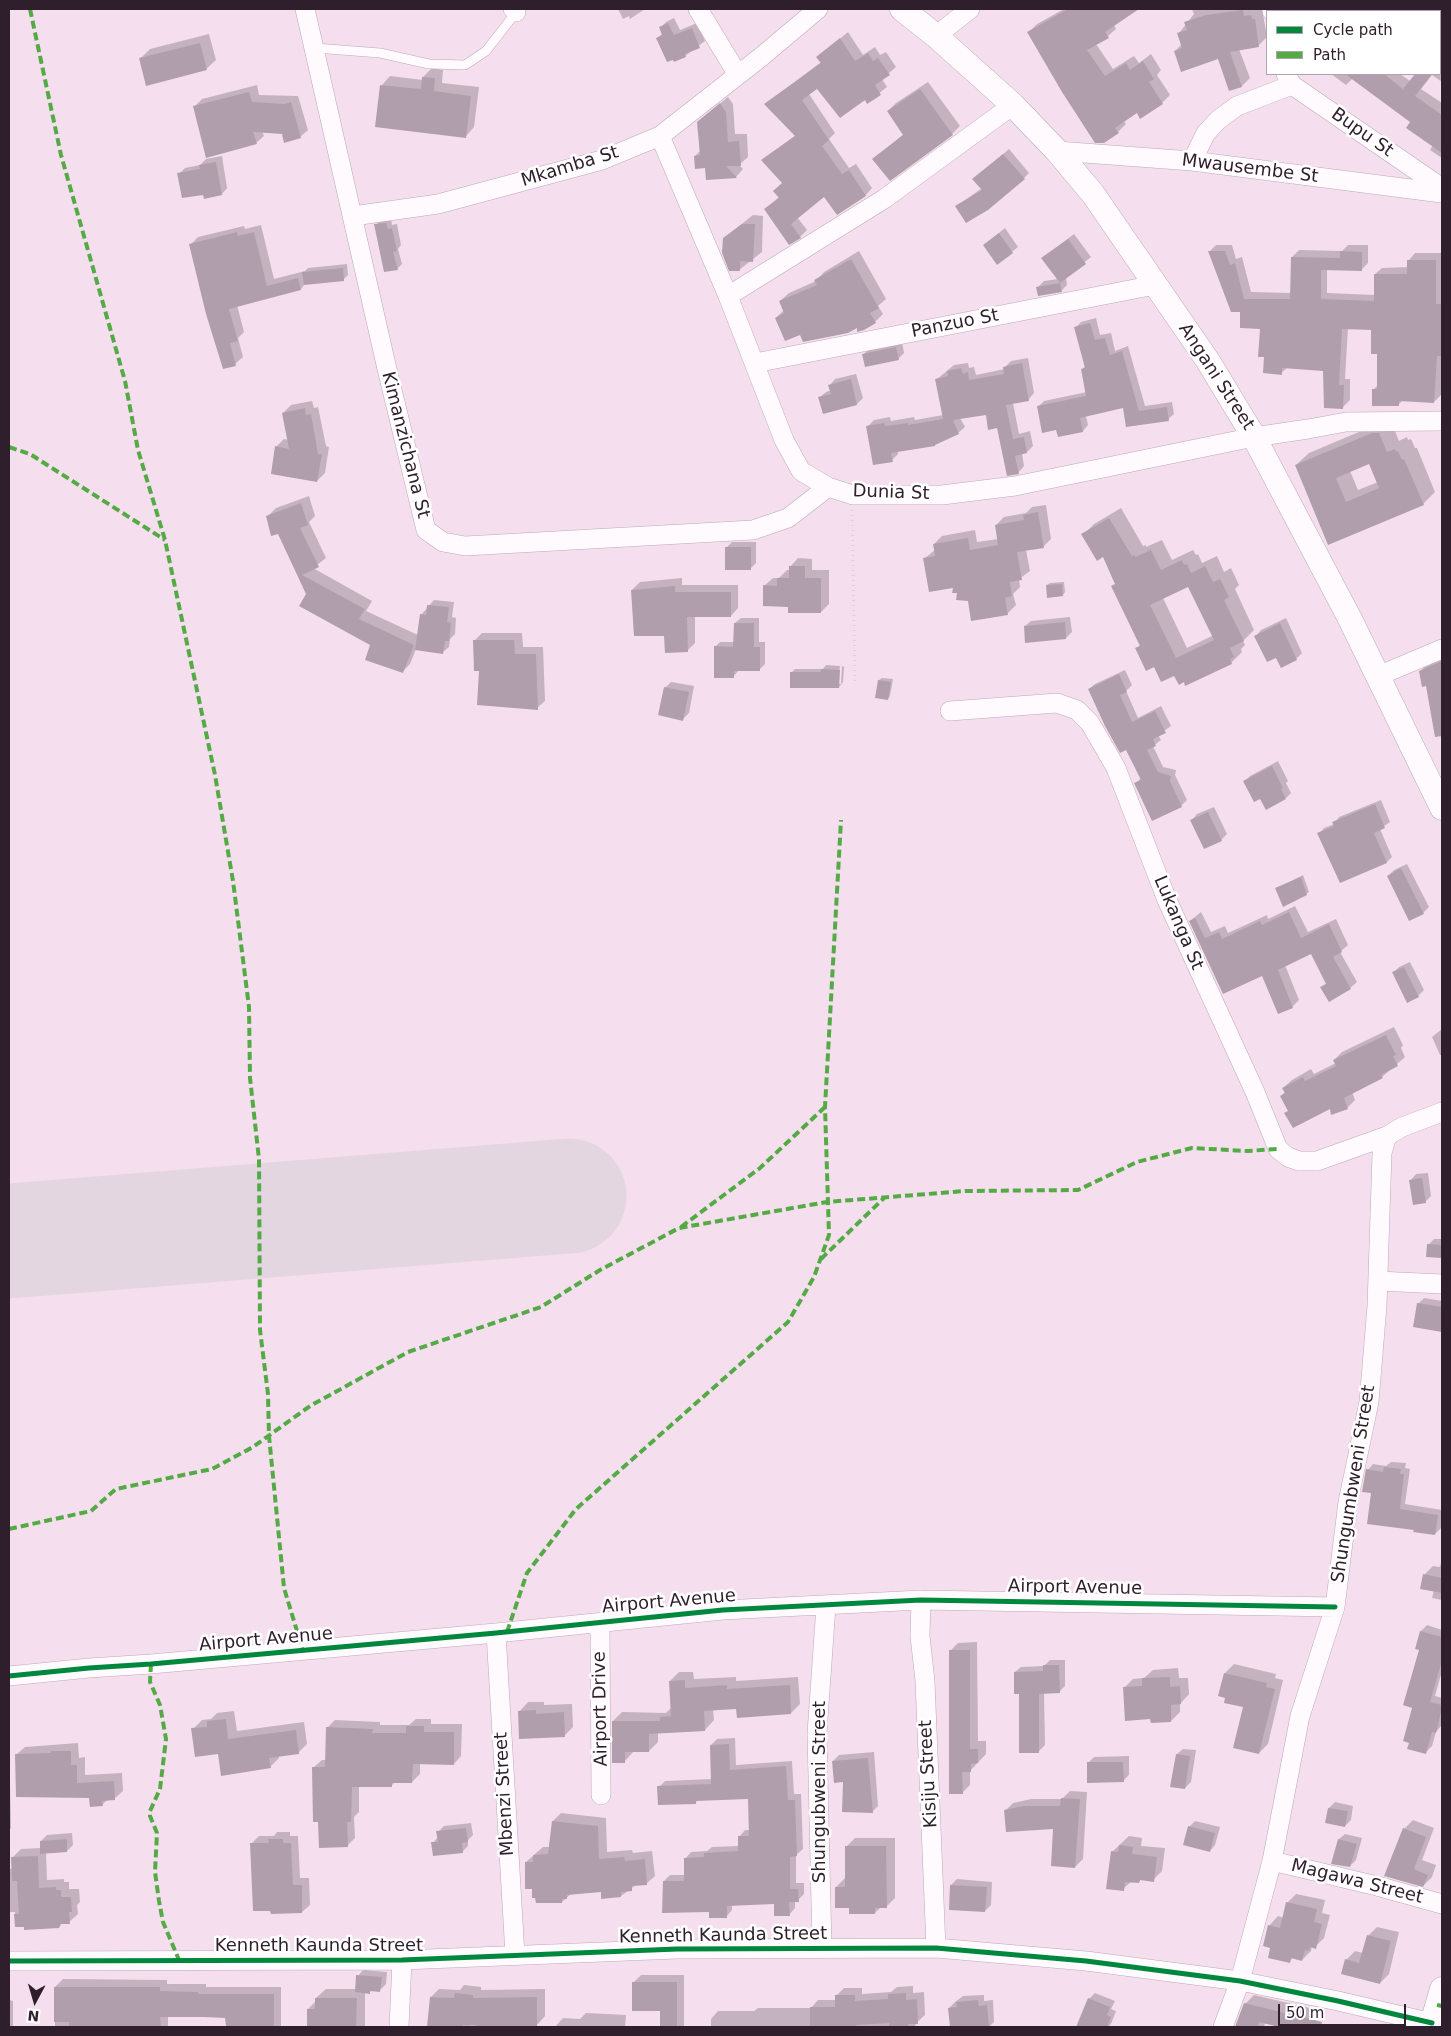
<!DOCTYPE html>
<style>
body{margin:0}
#map{position:relative;width:1451px;height:2036px;overflow:hidden;background:#f5dfef;font-family:"DejaVu Sans",sans-serif}
canvas{display:block}
.frame{position:absolute;inset:0;border:10px solid #2f1e2b;pointer-events:none}
.legend{position:absolute;left:1266px;top:10px;width:175px;height:65px;box-sizing:border-box;background:#fff;border:1px solid #aca5aa;margin:0;padding:6px 9px;list-style:none;font-size:15px;color:#2f1e2b}
.legend li{display:flex;align-items:center;gap:10px;height:25px}
.legend b{width:25px;border:1px solid #aca5aa}
.north{position:absolute;left:10px;top:1976px;width:50px;height:50px;-webkit-text-stroke:4px #fff;paint-order:stroke;rotate:186deg;font-size:14px;font-weight:700;line-height:20px;text-align:center;color:#2f1e2b}
.north::after{content:'';display:block;margin:auto;width:18px;height:22px;background:#2f1e2b;clip-path:polygon(50% 0,100% 100%,50% 72%,0 100%)}
.scale{position:absolute;left:1278px;top:2004px;width:128px;height:22px;box-sizing:border-box;border:2px solid #2f1e2b;border-top:0;padding-left:6px;font-size:15px;line-height:18px;white-space:nowrap;color:#2f1e2b;-webkit-text-stroke:4px #fff;paint-order:stroke}
</style>
<div id="map">
<canvas width="1451" height="2036"></canvas>
<div class="frame"></div>
<ul class="legend">
<li><b style="height:6px;background:#00873e"></b>Cycle path</li>
<li><b style="height:6px;background:#54aa44"></b>Path</li>
</ul>
<div class="north">N</div>
<div class="scale">50 m</div>
</div>
<script>
const ctx = document.querySelector('canvas').getContext('2d');
ctx.lineJoin = 'round';
function fillPath(path, color) { ctx.fillStyle = color; ctx.fill(path, 'evenodd'); }
const shape = rows => new Path2D(rows.map(r => 'M' + r).join(''));
function stroke(path, color, width, dash) { ctx.strokeStyle = color; ctx.lineWidth = width; ctx.lineCap = dash ? 'butt' : 'round'; ctx.setLineDash(dash || []); ctx.stroke(path); }
function drawText(font, color, halo, rows, align = 'center') {
  ctx.font = font + ' "DejaVu Sans",sans-serif'; ctx.lineWidth = 5; ctx.setLineDash([]); ctx.textBaseline = 'middle'; ctx.strokeStyle = halo; ctx.fillStyle = color; for (const [text, x, y, turn = 0] of rows) {
    ctx.save(); ctx.translate(x, y); ctx.rotate((+turn || 0) * Math.PI / 180); ctx.textAlign = isNaN(turn) ? turn : align; if (halo) ctx.strokeText(text, 0, 0); ctx.fillText(text, 0, 0); ctx.restore();
  }
}
fillPath(shape([
 [618,9,645,9,630,19,629,16,623,19],
 [1064,9,1137,9,1114,25,1116,29,1108,36,1096,44,1113,69,1134,56,1139,63,1151,54,1161,70,1157,75,1170,95,1162,103,1141,117,1137,111,1123,120,1126,124,1118,132,1029,32,1037,24],
 [1192,9,1262,9,1267,37,1259,45,1239,49,1250,78,1242,86,1230,90,1218,58,1175,51,1182,44,1179,33,1194,14],
 [1360,9,1432,9,1430,11,1364,11],
 [674,18,680,30,697,23,705,41,685,56,658,38,663,33,660,28,666,22],
 [1440,25,1442,26,1442,37,1440,41],
 [848,32,863,55,875,47,880,55,886,52,896,67,882,79,887,87,868,102,865,98,817,87,809,94,835,133,829,139,849,168,856,164,872,188,866,195,837,213,825,195,797,217,807,230,800,237,765,209,779,197,783,183,763,160,796,135,766,104,821,62,818,57],
 [209,34,216,60,206,69,141,58,150,49],
 [1440,51,1442,53,1442,82,1432,75,1421,89,1442,103,1442,158,1430,150,1433,145,1412,122,1353,78,1346,85,1331,74,1400,74,1410,81,1416,74,1440,74],
 [432,68,443,70,442,83,479,87,474,127,466,136,382,85,390,76,423,80,423,77],
 [928,82,960,126,952,134,874,159,904,134,888,111,896,103],
 [257,85,259,95,298,96,308,130,300,137,282,133,262,131,264,136,256,143,195,106,202,99],
 [728,97,733,104,735,134,747,134,748,157,739,165,743,169,736,177,707,178,706,167,695,156,700,151,698,122],
 [1009,149,1029,173,1024,178,957,206,982,188,980,174],
 [222,156,227,188,222,194,204,193,179,174,185,168,200,165,206,159],
 [753,215,763,216,762,252,739,270,724,238],
 [391,218,392,225,397,224,401,245,398,249,402,264,397,269,376,225,381,220],
 [261,225,274,279,305,271,308,268,347,264,348,275,344,279,305,284,301,289,237,305,244,332,238,338,243,357,235,364,191,244,198,237,244,226,245,229],
 [1005,228,1018,247,998,263,984,245],
 [1074,234,1091,257,1066,277,1067,285,1061,291,1038,287,1044,281,1058,279,1049,253],
 [1216,245,1232,245,1236,259,1242,257,1251,292,1291,293,1292,257,1299,250,1342,251,1348,245,1368,245,1368,263,1361,270,1327,269,1327,293,1375,295,1375,274,1382,268,1409,267,1409,260,1415,253,1442,253,1441,395,1434,402,1403,400,1398,405,1373,390,1378,385,1378,353,1372,328,1348,328,1345,379,1350,379,1350,400,1343,407,1324,370,1288,367,1281,373,1265,356,1262,328,1242,310,1210,251],
 [859,251,886,299,878,306,883,314,875,322,858,326,801,333,776,318,784,310,780,301,789,293,816,281,824,272],
 [1096,318,1100,335,1111,333,1115,351,1128,346,1145,406,1172,402,1174,414,1168,419,1127,425,1124,406,1086,416,1088,425,1083,431,1057,428,1038,407,1044,401,1087,392,1082,369,1086,366,1076,327,1081,322],
 [902,342,904,353,898,359,864,354,870,348],
 [1028,358,1034,393,1028,400,1013,403,1019,434,1030,431,1033,446,1027,452,1022,453,1024,466,1018,473,998,427,987,414,960,418,965,427,958,433,898,450,898,454,892,460,868,426,874,420,890,417,891,421,914,417,915,420,943,415,937,379,954,365,968,363,969,368,974,367,976,375,1005,369,1005,367,1011,361],
 [856,374,863,398,857,404,820,397,826,392,831,390,830,385,835,379],
 [312,401,314,408,318,407,326,446,329,447,325,473,317,481,276,447,284,439,289,440,283,413,291,405],
 [1385,421,1391,421,1399,441,1407,437,1408,440,1411,439,1415,448,1417,448,1435,492,1423,504,1329,543,1296,465,1309,453],
 [1370,463,1378,482,1358,490,1350,471],
 [309,496,315,516,309,522,326,558,313,568,372,601,366,611,418,635,421,615,434,600,454,602,452,617,456,618,455,634,450,639,449,647,443,652,416,649,410,664,402,672,372,644,308,594,278,533,268,516,276,508],
 [1046,505,1051,539,1043,547,1026,550,1030,571,1019,579,1020,587,1013,594,1016,605,1008,613,969,600,958,592,954,586,925,558,935,550,934,544,942,536,975,530,977,542,998,539,996,525,1004,517,1026,513,1032,507],
 [1121,508,1143,546,1146,545,1146,547,1162,540,1172,560,1193,550,1196,555,1198,554,1202,563,1217,556,1224,572,1231,568,1239,585,1235,589,1254,630,1243,641,1245,645,1241,649,1242,652,1231,663,1184,681,1175,674,1155,665,1137,648,1141,644,1103,556,1083,535,1094,524],
 [1189,585,1214,635,1187,648,1163,598],
 [732,542,756,542,756,563,750,569,726,548],
 [798,558,812,559,812,570,829,570,829,604,821,612,790,605,764,586,773,578,779,578,787,570,790,570,790,567],
 [682,578,682,585,738,585,738,608,731,616,695,616,695,643,688,650,666,635,632,590,640,582],
 [1064,582,1065,592,1063,595,1047,585,1050,583],
 [1070,617,1072,632,1066,638,1025,626,1031,621],
 [741,618,759,618,759,642,765,642,765,664,759,670,739,670,733,677,715,647,720,642,735,642,735,623],
 [1286,618,1302,653,1296,659,1277,656,1256,636,1261,630],
 [482,633,522,633,523,647,543,647,545,701,537,708,480,669,474,641],
 [1442,658,1442,732,1440,732,1427,684,1421,671,1427,664],
 [826,665,840,666,838,684,841,684,842,666,844,667,843,682,839,687,791,673,795,669,823,669],
 [1125,670,1132,685,1126,691,1138,718,1161,706,1171,726,1158,735,1161,740,1153,746,1163,767,1176,770,1175,775,1187,800,1181,806,1136,783,1141,778,1127,749,1089,689,1095,684],
 [882,678,893,679,890,696,888,699,877,697,879,680],
 [671,682,694,686,689,713,683,719,665,688],
 [1278,761,1288,781,1286,783,1291,793,1286,798,1260,798,1244,782,1250,776],
 [1381,800,1390,822,1380,829,1392,857,1387,862,1341,882,1319,834,1324,828,1334,824,1339,817],
 [1214,807,1227,834,1221,840,1192,820,1197,814],
 [1407,864,1429,907,1423,913,1388,876,1394,870],
 [1303,875,1309,892,1306,894,1277,888],
 [1295,906,1308,932,1336,919,1348,945,1340,952,1357,982,1350,988,1322,988,1327,983,1312,952,1285,965,1299,1000,1292,1007,1263,974,1223,993,1190,921,1201,912,1211,932,1225,926,1228,933,1267,915,1268,919],
 [1410,962,1424,990,1418,996,1393,973,1399,967],
 [1394,1027,1403,1045,1401,1048,1405,1057,1382,1077,1352,1092,1355,1100,1347,1108,1330,1107,1286,1113,1289,1110,1281,1096,1285,1092,1283,1088,1292,1080,1311,1069,1314,1074,1336,1063,1334,1060,1342,1052],
 [1442,1029,1442,1055,1440,1055,1432,1037],
 [1428,1173,1431,1196,1425,1202,1411,1180,1416,1174],
 [1434,1239,1442,1239,1442,1257,1427,1256,1428,1245],
 [1424,1298,1442,1301,1442,1331,1414,1326,1418,1304],
 [1391,1462,1406,1463,1405,1468,1410,1469,1405,1504,1442,1510,1441,1528,1435,1534,1415,1529,1373,1492,1368,1470,1373,1464,1386,1466],
 [1442,1558,1442,1600,1432,1598,1434,1590,1421,1588,1425,1574,1433,1566,1440,1567],
 [1427,1625,1442,1630,1442,1671,1435,1696,1442,1698,1442,1722,1441,1726,1436,1732,1432,1746,1426,1752,1421,1650,1416,1648,1421,1631],
 [977,1642,978,1741,986,1741,986,1754,970,1771,970,1785,962,1793,950,1651,958,1643],
 [1050,1660,1065,1660,1065,1686,1059,1692,1044,1692,1045,1745,1039,1751,1015,1672,1021,1667,1044,1666],
 [1234,1664,1276,1674,1275,1678,1283,1680,1268,1744,1259,1753,1245,1707,1225,1673],
 [1178,1668,1179,1678,1188,1678,1189,1694,1180,1704,1180,1712,1171,1721,1152,1718,1124,1688,1133,1679,1144,1678,1153,1670],
 [679,1672,693,1672,694,1679,736,1677,736,1681,798,1677,800,1704,791,1713,737,1708,713,1709,714,1720,705,1730,658,1732,658,1742,649,1751,634,1751,625,1761,613,1721,622,1712,666,1713,671,1708,670,1681],
 [528,1702,544,1702,544,1705,572,1704,573,1727,564,1736,519,1712],
 [234,1711,237,1731,304,1722,307,1744,298,1753,279,1755,279,1758,270,1767,219,1753,193,1729,202,1720,211,1719,217,1713],
 [416,1719,431,1719,431,1724,462,1724,461,1756,454,1764,420,1763,420,1774,412,1782,395,1782,392,1785,359,1785,359,1812,354,1817,355,1838,347,1846,314,1767,322,1760,326,1760,327,1728,335,1720,380,1722,380,1725,409,1725],
 [735,1738,736,1765,792,1761,794,1794,801,1794,803,1849,796,1855,796,1883,804,1883,804,1894,798,1900,795,1901,795,1908,789,1915,775,1903,732,1904,732,1910,726,1917,710,1911,664,1881,670,1875,685,1875,685,1859,691,1852,707,1851,712,1847,739,1846,739,1837,745,1830,750,1830,749,1798,698,1800,695,1803,659,1787,665,1781,712,1779,711,1745,717,1739],
 [78,1743,79,1758,85,1757,85,1775,122,1773,123,1791,114,1799,108,1799,102,1805,16,1755,25,1747],
 [1183,1749,1196,1750,1191,1782,1185,1788,1177,1754],
 [874,1752,878,1806,873,1811,844,1781,833,1761,839,1755],
 [1129,1756,1129,1775,1123,1781,1088,1763,1094,1757],
 [9,1780,10,1780,11,1828,9,1831],
 [1070,1791,1087,1792,1083,1859,1075,1867,1054,1828,1006,1810,1013,1803,1031,1799,1062,1799],
 [1335,1802,1353,1806,1351,1820,1345,1826,1329,1808],
 [561,1813,606,1818,607,1852,632,1850,633,1853,652,1851,655,1876,646,1884,636,1885,621,1896,602,1891,572,1893,562,1902,533,1888,526,1862,543,1847,550,1847,553,1821],
 [1413,1820,1434,1828,1422,1860,1436,1865,1432,1877,1423,1886,1386,1876,1404,1829],
 [1195,1821,1220,1827,1215,1845,1210,1851,1189,1827],
 [471,1823,473,1835,468,1840,468,1846,462,1852,433,1843,438,1837,438,1832,444,1826],
 [277,1832,290,1832,290,1836,298,1836,300,1878,309,1878,310,1905,302,1912,251,1844,259,1836,274,1836],
 [72,1833,73,1845,67,1851,46,1852,47,1880,64,1879,64,1882,69,1882,69,1889,79,1889,80,1902,77,1905,78,1914,69,1922,62,1923,59,1926,16,1926,15,1912,9,1912,9,1869,13,1869,13,1857,21,1849,41,1848,41,1841,47,1835],
 [1345,1834,1362,1838,1356,1860,1350,1866,1339,1839],
 [1129,1836,1142,1838,1141,1846,1165,1848,1162,1871,1153,1880,1141,1879,1139,1882,1132,1881,1123,1889,1112,1852],
 [855,1838,895,1838,895,1898,886,1907,881,1907,875,1913,850,1907,836,1887,845,1878,846,1847],
 [957,1879,992,1882,991,1905,985,1911,951,1885],
 [1296,1894,1325,1900,1322,1913,1330,1915,1324,1938,1315,1947,1312,1946,1311,1951,1302,1960,1293,1958,1289,1962,1272,1947,1269,1926,1278,1916,1284,1918,1287,1903],
 [1377,1927,1399,1932,1389,1974,1380,1983,1346,1960,1355,1951,1363,1953,1368,1936],
 [363,1970,387,1972,386,1984,380,1990,372,1990,370,1992,365,1992,365,2027,308,2027,308,2009,316,2001,316,1998,326,1989,356,1989,358,1976],
 [641,1975,684,1975,684,2027,661,2027,661,2010,633,1983],
 [63,1979,167,1980,167,1984,206,1984,206,1987,281,1987,281,2027,251,2027,251,2024,227,2016,168,2016,168,2027,55,2027,55,1987],
 [464,1985,481,1987,481,1990,545,1989,545,2016,537,2025,471,2024,470,2027,429,2027,431,1997,439,1989,460,1990],
 [913,1986,913,1993,924,1992,925,2015,916,2023,915,2027,711,2027,711,2019,718,2011,754,2011,758,2008,811,2008,818,2000,836,2000,836,1996,844,1988,862,1988,862,1994,891,1992,897,1987],
 [1095,1993,1115,2001,1111,2009,1116,2011,1111,2024,1108,2027,1078,2026,1089,1999],
 [984,1995,984,2001,993,2000,994,2022,989,2027,951,2027,949,2008,955,2002,963,1996],
 [1254,1995,1318,2010,1315,2024,1329,2027,1284,2027,1265,2023,1264,2027,1237,2027,1245,2004],
 [9,2000,13,2001,13,2027,9,2027],
 [586,2013,626,2015,625,2027,555,2027,563,2018,580,2019]
]), '#0003');
stroke(shape([
 [9,1241,569,1196]
]), '#e4d6e0', 115);
fillPath(shape([
 [1068,9,1139,9,1105,32,1109,38,1087,50,1105,76,1126,63,1130,70,1143,61,1154,79,1149,82,1163,104,1140,119,1137,113,1115,128,1119,133,1104,143,1095,143,1062,92,1027,32],
 [1243,10,1244,16,1251,15,1252,19,1255,19,1259,47,1230,52,1242,87,1229,91,1218,59,1181,72,1174,51,1182,48,1177,33,1187,30,1184,22,1206,15],
 [668,23,674,35,692,28,700,48,685,54,686,57,674,62,673,60,667,62,656,38,662,35,659,27],
 [840,38,855,61,868,53,873,61,878,58,890,75,875,85,881,95,867,104,865,100,840,118,817,89,802,100,829,140,822,146,842,174,849,170,866,196,837,215,824,197,791,224,801,238,789,245,764,209,779,198,773,191,782,183,761,160,795,136,764,104,821,63,816,57],
 [200,43,207,70,146,86,139,58],
 [1345,74,1384,74,1403,89,1415,74,1432,74,1415,96,1442,115,1442,153,1406,128,1410,122],
 [422,77,435,78,434,91,471,96,466,138,375,127,380,85,421,89],
 [920,89,953,135,890,181,872,159,903,135,887,111],
 [249,92,252,102,285,104,291,102,301,138,284,143,282,134,253,132,257,144,206,158,193,106],
 [720,103,726,112,728,142,739,141,741,166,726,166,737,178,706,180,705,168,695,169,694,156,700,155,697,122],
 [1003,154,1025,179,988,210,966,223,955,206,982,190,972,179],
 [216,162,222,195,204,199,203,195,182,198,177,173,200,169,199,165],
 [386,223,388,229,392,228,397,251,393,252,398,270,384,272,374,224],
 [742,224,755,224,753,262,740,261,740,271,729,271,722,253,723,238],
 [237,232,238,236,254,232,267,286,298,278,301,290,229,309,238,341,230,343,236,366,223,369,206,314,189,244],
 [999,233,1013,253,997,265,983,245],
 [1068,239,1086,264,1060,283,1062,292,1038,296,1036,287,1060,283,1041,258],
 [1208,251,1225,251,1230,265,1235,263,1244,299,1290,299,1291,257,1340,258,1340,251,1362,252,1362,271,1321,270,1321,299,1374,301,1374,274,1407,274,1407,260,1436,260,1436,304,1442,304,1442,356,1437,356,1434,403,1399,401,1399,406,1372,406,1372,389,1377,389,1377,354,1371,354,1371,330,1342,329,1339,385,1344,385,1343,409,1324,408,1323,371,1282,368,1282,375,1263,373,1264,357,1258,357,1260,329,1240,328,1240,312,1231,312],
 [851,259,879,308,870,313,876,323,864,330,857,332,857,328,848,333,803,342,800,335,785,341,775,318,784,313,779,301,817,285,814,280],
 [343,268,344,281,304,285,302,272],
 [1090,323,1095,340,1105,338,1110,355,1122,351,1139,411,1167,407,1169,421,1126,427,1123,408,1080,418,1083,432,1058,437,1056,430,1042,433,1037,406,1086,396,1081,369,1085,368,1074,327],
 [896,347,899,360,865,367,862,354],
 [1022,363,1029,401,1006,405,1013,439,1024,437,1027,453,1015,456,1019,474,1007,476,997,428,988,430,986,415,953,420,959,434,935,445,935,446,891,453,893,462,873,465,866,426,884,423,885,426,908,423,908,425,943,419,935,379,948,376,947,371,961,368,963,374,968,372,969,380,1004,374,1003,367],
 [851,379,857,405,823,414,818,397,831,394,828,385],
 [305,408,306,415,311,414,318,454,322,454,317,482,271,474,275,446,289,449,282,413],
 [1372,433,1379,433,1387,452,1395,449,1396,452,1398,451,1402,460,1404,459,1424,505,1328,545,1295,465],
 [1369,464,1379,488,1346,502,1336,478],
 [301,503,308,525,300,528,319,567,302,575,365,609,359,619,414,645,403,673,365,660,370,645,299,606,306,594,278,534,271,536,266,516],
 [1038,512,1044,548,1017,552,1022,580,1010,582,1012,596,1005,598,1008,615,971,621,968,601,956,600,957,593,952,593,953,588,929,592,923,558,935,556,933,544,968,538,970,550,998,545,995,525,1024,520,1023,515],
 [1109,518,1132,556,1135,555,1135,557,1151,550,1161,570,1182,560,1184,565,1187,564,1191,573,1205,566,1213,582,1220,579,1229,597,1224,600,1244,641,1230,648,1234,657,1230,659,1232,664,1185,686,1184,682,1179,685,1174,676,1161,682,1154,667,1146,671,1135,648,1140,646,1111,586,1115,584,1103,557,1097,561,1081,534],
 [1188,587,1214,640,1176,658,1150,605],
 [725,547,751,547,751,570,725,570],
 [789,566,805,566,805,578,821,578,821,613,788,613,788,607,763,606,763,585,777,586,777,578,789,578],
 [1062,584,1063,596,1047,598,1046,585],
 [675,586,675,592,731,592,731,617,687,617,688,652,665,653,664,636,634,636,631,590],
 [427,605,449,607,447,622,451,623,449,641,445,641,443,654,415,650,420,614,426,615],
 [1065,622,1066,639,1025,643,1024,626],
 [734,623,754,623,754,647,760,647,760,671,734,671,734,678,714,678,714,646,733,647],
 [1280,623,1297,660,1281,668,1276,658,1267,662,1254,636],
 [473,640,514,640,515,654,536,654,538,710,477,705,479,671,474,671],
 [1442,661,1442,736,1435,737,1426,686,1422,687,1419,671],
 [821,669,840,670,839,688,790,688,790,672,821,672],
 [1119,674,1127,692,1120,695,1132,722,1155,711,1166,733,1153,739,1156,746,1147,750,1158,772,1171,776,1170,781,1182,807,1152,821,1134,783,1141,780,1126,750,1120,753,1105,726,1088,689],
 [878,680,891,682,888,700,875,698],
 [664,687,689,692,683,721,658,715],
 [1272,766,1283,788,1281,789,1286,799,1266,810,1260,799,1254,802,1243,781],
 [1375,804,1385,828,1374,833,1387,863,1340,883,1317,833,1334,826,1332,822],
 [1208,812,1222,841,1204,849,1190,820],
 [1401,868,1424,914,1409,921,1387,876],
 [1301,877,1307,895,1283,907,1275,888],
 [1289,912,1301,938,1329,924,1342,952,1333,957,1351,989,1329,1002,1320,987,1326,984,1311,954,1278,970,1293,1008,1278,1014,1262,976,1223,994,1189,921,1195,918,1205,938,1219,932,1222,939,1260,921,1262,925],
 [1404,967,1419,997,1407,1003,1392,972],
 [1386,1035,1396,1055,1393,1056,1398,1066,1381,1075,1383,1078,1344,1098,1348,1109,1331,1115,1330,1109,1293,1128,1284,1113,1288,1111,1280,1096,1285,1093,1282,1088,1303,1077,1305,1081,1336,1066,1333,1060],
 [1422,1178,1426,1203,1413,1205,1409,1180],
 [1427,1244,1442,1245,1442,1258,1426,1257],
 [1417,1303,1442,1307,1442,1332,1413,1327],
 [1384,1467,1401,1469,1400,1474,1404,1474,1400,1509,1438,1515,1435,1535,1413,1532,1414,1530,1367,1524,1371,1493,1362,1492,1366,1469,1383,1472],
 [1423,1574,1442,1578,1442,1593,1420,1589],
 [1420,1631,1442,1637,1442,1660,1430,1702,1442,1705,1442,1708,1436,1733,1432,1732,1426,1754,1407,1749,1409,1743,1403,1741,1412,1708,1403,1705,1419,1650,1415,1649],
 [949,1650,970,1650,970,1749,978,1749,978,1763,971,1764,971,1772,962,1772,963,1794,949,1794],
 [1043,1665,1059,1665,1060,1693,1039,1694,1039,1753,1019,1753,1019,1694,1014,1694,1014,1672,1043,1671],
 [1224,1673,1267,1683,1266,1687,1275,1689,1259,1754,1233,1748,1243,1707,1224,1703,1225,1698,1218,1696],
 [1170,1677,1170,1687,1180,1686,1181,1704,1171,1705,1171,1722,1151,1723,1150,1719,1125,1721,1123,1687,1142,1686,1142,1678],
 [685,1680,685,1688,727,1685,727,1689,790,1685,791,1714,737,1718,736,1709,704,1711,705,1731,649,1734,649,1752,625,1752,625,1763,612,1763,612,1721,660,1721,660,1717,671,1716,669,1681],
 [536,1710,536,1714,564,1712,565,1737,519,1739,518,1711],
 [226,1719,228,1739,296,1730,299,1754,269,1758,271,1768,221,1776,218,1754,195,1757,191,1728,207,1727,207,1721],
 [406,1726,424,1726,424,1732,454,1732,454,1765,413,1764,412,1783,392,1783,392,1787,352,1787,351,1822,347,1822,348,1847,319,1848,318,1822,313,1822,312,1767,325,1767,326,1727,373,1729,372,1733,406,1733],
 [729,1744,730,1770,786,1766,788,1800,795,1800,797,1856,790,1857,790,1889,798,1889,799,1902,789,1902,790,1916,774,1916,774,1904,727,1906,727,1918,709,1918,709,1912,662,1913,663,1881,684,1881,684,1858,704,1857,704,1853,738,1851,738,1836,749,1836,748,1799,696,1801,696,1804,658,1805,657,1786,711,1784,710,1745],
 [51,1751,71,1751,71,1765,77,1765,77,1783,114,1781,115,1800,102,1801,103,1806,90,1807,89,1798,16,1797,15,1754,51,1753],
 [1176,1754,1190,1756,1185,1789,1170,1787],
 [868,1758,873,1813,842,1812,843,1782,834,1783,832,1761],
 [1087,1762,1123,1762,1124,1782,1087,1783],
 [1061,1798,1080,1799,1075,1868,1051,1866,1053,1829,1006,1832,1004,1810,1023,1806,1060,1806],
 [1328,1808,1348,1811,1345,1827,1325,1823],
 [552,1821,598,1826,599,1859,624,1857,625,1861,645,1859,647,1885,632,1886,632,1891,621,1892,621,1897,601,1899,601,1892,567,1895,567,1899,562,1899,562,1903,536,1903,535,1898,532,1898,532,1889,525,1889,525,1862,533,1862,533,1855,548,1854],
 [1188,1826,1215,1833,1210,1852,1183,1845],
 [466,1828,468,1842,462,1843,463,1853,433,1856,431,1842,438,1842,436,1831],
 [1403,1828,1426,1837,1414,1869,1428,1875,1423,1887,1384,1876],
 [67,1839,67,1852,40,1854,40,1841],
 [268,1839,283,1839,283,1843,291,1843,293,1885,302,1885,302,1913,271,1914,270,1911,253,1911,250,1843,269,1843],
 [1338,1839,1357,1844,1350,1867,1331,1864],
 [1119,1845,1133,1847,1132,1854,1157,1857,1154,1882,1140,1880,1139,1883,1125,1882,1124,1891,1106,1889,1111,1851,1118,1852],
 [845,1846,886,1846,887,1908,875,1908,875,1914,849,1914,849,1908,835,1908,835,1887,845,1887],
 [38,1856,39,1888,56,1887,56,1890,61,1890,61,1897,71,1897,72,1912,69,1912,70,1924,61,1924,59,1928,24,1930,24,1927,15,1927,14,1914,19,1914,17,1881,12,1881,11,1857],
 [950,1885,987,1887,985,1912,949,1910],
 [1286,1902,1317,1909,1314,1922,1322,1924,1316,1949,1310,1947,1309,1951,1305,1950,1302,1961,1291,1958,1290,1963,1268,1958,1270,1948,1263,1946,1268,1925,1280,1928],
 [1367,1935,1391,1941,1380,1984,1341,1974,1345,1959,1359,1963],
 [356,1975,382,1977,380,1992,370,1991,370,1994,355,1992],
 [632,1982,677,1982,677,2027,660,2027,660,2011,632,2011],
 [54,1987,160,1987,160,1991,198,1992,198,1994,274,1994,274,2027,226,2026,225,2018,204,2017,160,2017,161,2027,69,2027,69,2022,54,2022],
 [455,1993,473,1995,473,1998,537,1997,537,2026,493,2027,463,2025,463,2027,427,2027,430,1997,454,1998],
 [906,1993,906,2000,917,1999,918,2024,908,2024,909,2027,889,2027,889,2023,856,2025,856,2027,810,2027,810,2007,835,2007,835,1995,855,1995,855,2001,888,1999,888,1994],
 [315,1998,357,1998,356,2027,307,2027,307,2009,315,2009],
 [1088,1998,1110,2007,1107,2015,1111,2017,1107,2027,1076,2027],
 [978,2000,979,2006,987,2005,989,2027,950,2027,948,2008,957,2007,956,2002],
 [1244,2003,1322,2022,1321,2027,1279,2027,1259,2022,1258,2027,1235,2027]
]), '#b09eac');
const service = shape([
 [315,48,380,53,429,64,465,65,486,51,517,11]
]);
const minor = shape([
 [305,9,387,369,426,530,443,542,465,546,753,530,788,518,828,487],
 [513,9,516,12],
 [698,9,738,75],
 [1272,9,1272,11],
 [936,36,970,9],
 [1286,74,1292,85,1442,188],
 [660,136,728,296,784,440,801,471,828,487,853,495,942,495,1015,486,1254,437,1308,429,1346,422,1442,421],
 [1057,151,1192,161,1442,193],
 [1192,161,1206,133,1218,120,1237,106,1292,85],
 [353,216,438,204,602,160,660,136,761,57,818,9],
 [728,296,884,199,1013,105],
 [755,363,1155,285],
 [1378,676,1442,649],
 [950,711,1057,703,1077,710,1090,723,1116,768,1167,900,1255,1092,1278,1149,1288,1157,1299,1161,1317,1161,1387,1136],
 [1378,1281,1442,1284],
 [921,1600,920,1636,925,1681,936,1948],
 [600,1623,601,1795],
 [496,1633,515,1955],
 [9,1676,89,1668,151,1664,496,1633,723,1610,921,1600,1335,1607],
 [1272,1861,1377,1886,1442,1904],
 [822,1948,817,1733,826,1606],
 [9,1961,402,1960,677,1949,936,1948,1086,1961,1240,1981,1338,2001,1432,2023],
 [399,2027,402,1960],
 [1223,2027,1240,1981,1272,1861,1300,1716,1335,1607,1348,1502,1369,1402,1377,1306,1382,1153,1387,1136,1402,1127,1442,1112]
]);
const tertiary = shape([
 [902,9,936,36,1013,105,1057,151,1093,194,1208,361,1254,437,1350,619,1442,808],
 [1431,2027,1442,1989]
]);
stroke(service, '#bba9b6', 10);
stroke(minor, '#bba9b6', 20);
stroke(tertiary, '#bba9b6', 25);
stroke(shape([
 [852,510,855,683]
]), '#dad4d9', 3, [1, 4]);
stroke(service, '#fefafd', 9);
stroke(minor, '#fefafd', 19);
stroke(tertiary, '#fefafd', 24);
stroke(shape([
 [30,9,61,155,125,381,138,450,165,540,215,775,233,881,249,1007,250,1078,259,1159,260,1330,268,1394,269,1436,284,1588,303,1651],
 [9,447,30,454,165,540],
 [681,1227,760,1168,825,1107],
 [821,1259,884,1198],
 [9,1529,91,1511,116,1489,212,1469,253,1447,310,1406,408,1352,541,1307,600,1270,679,1228,827,1202,965,1191,1078,1190,1137,1162,1192,1148,1247,1151,1278,1149],
 [507,1632,527,1573,576,1509,788,1322,814,1277,829,1235,825,1107,841,820],
 [151,1664,150,1682,160,1705,166,1739,160,1789,150,1811,150,1816,157,1833,155,1872,159,1901,163,1922,179,1960],
 [1437,2005,1442,2006]
]), '#54aa44', 4, [8, 4]);
stroke(shape([
 [9,1676,89,1668,151,1664,496,1633,723,1610,921,1600,1335,1607],
 [9,1961,402,1960,677,1949,936,1948,1086,1961,1240,1981,1338,2001,1432,2023]
]), '#00873e', 5);
drawText('18px', '#2f1e2b', '#fff', [
 ["Bupu St",1362,133,35],
 ["Mkamba St",570,167,-17],
 ["Mwausembe St",1250,169,7],
 ["Panzuo St",955,324,-11],
 ["Angani Street",1216,377,57],
 ["Kimanzichana St",405,445,76],
 ["Dunia St",891,493,2],
 ["Lukanga St",1178,923,67],
 ["Shungumbweni Street",1354,1484,-81],
 ["Airport Avenue",1075,1588,1],
 ["Airport Avenue",669,1602,-5],
 ["Airport Avenue",266,1640,-5],
 ["Airport Drive",601,1709,-91],
 ["Kisiju Street",929,1774,-93],
 ["Shungubweni Street",820,1792,-90],
 ["Mbenzi Street",505,1794,-93],
 ["Magawa Street",1357,1882,14],
 ["Kenneth Kaunda Street",723,1936,-1],
 ["Kenneth Kaunda Street",319,1946]
]);
</script>
